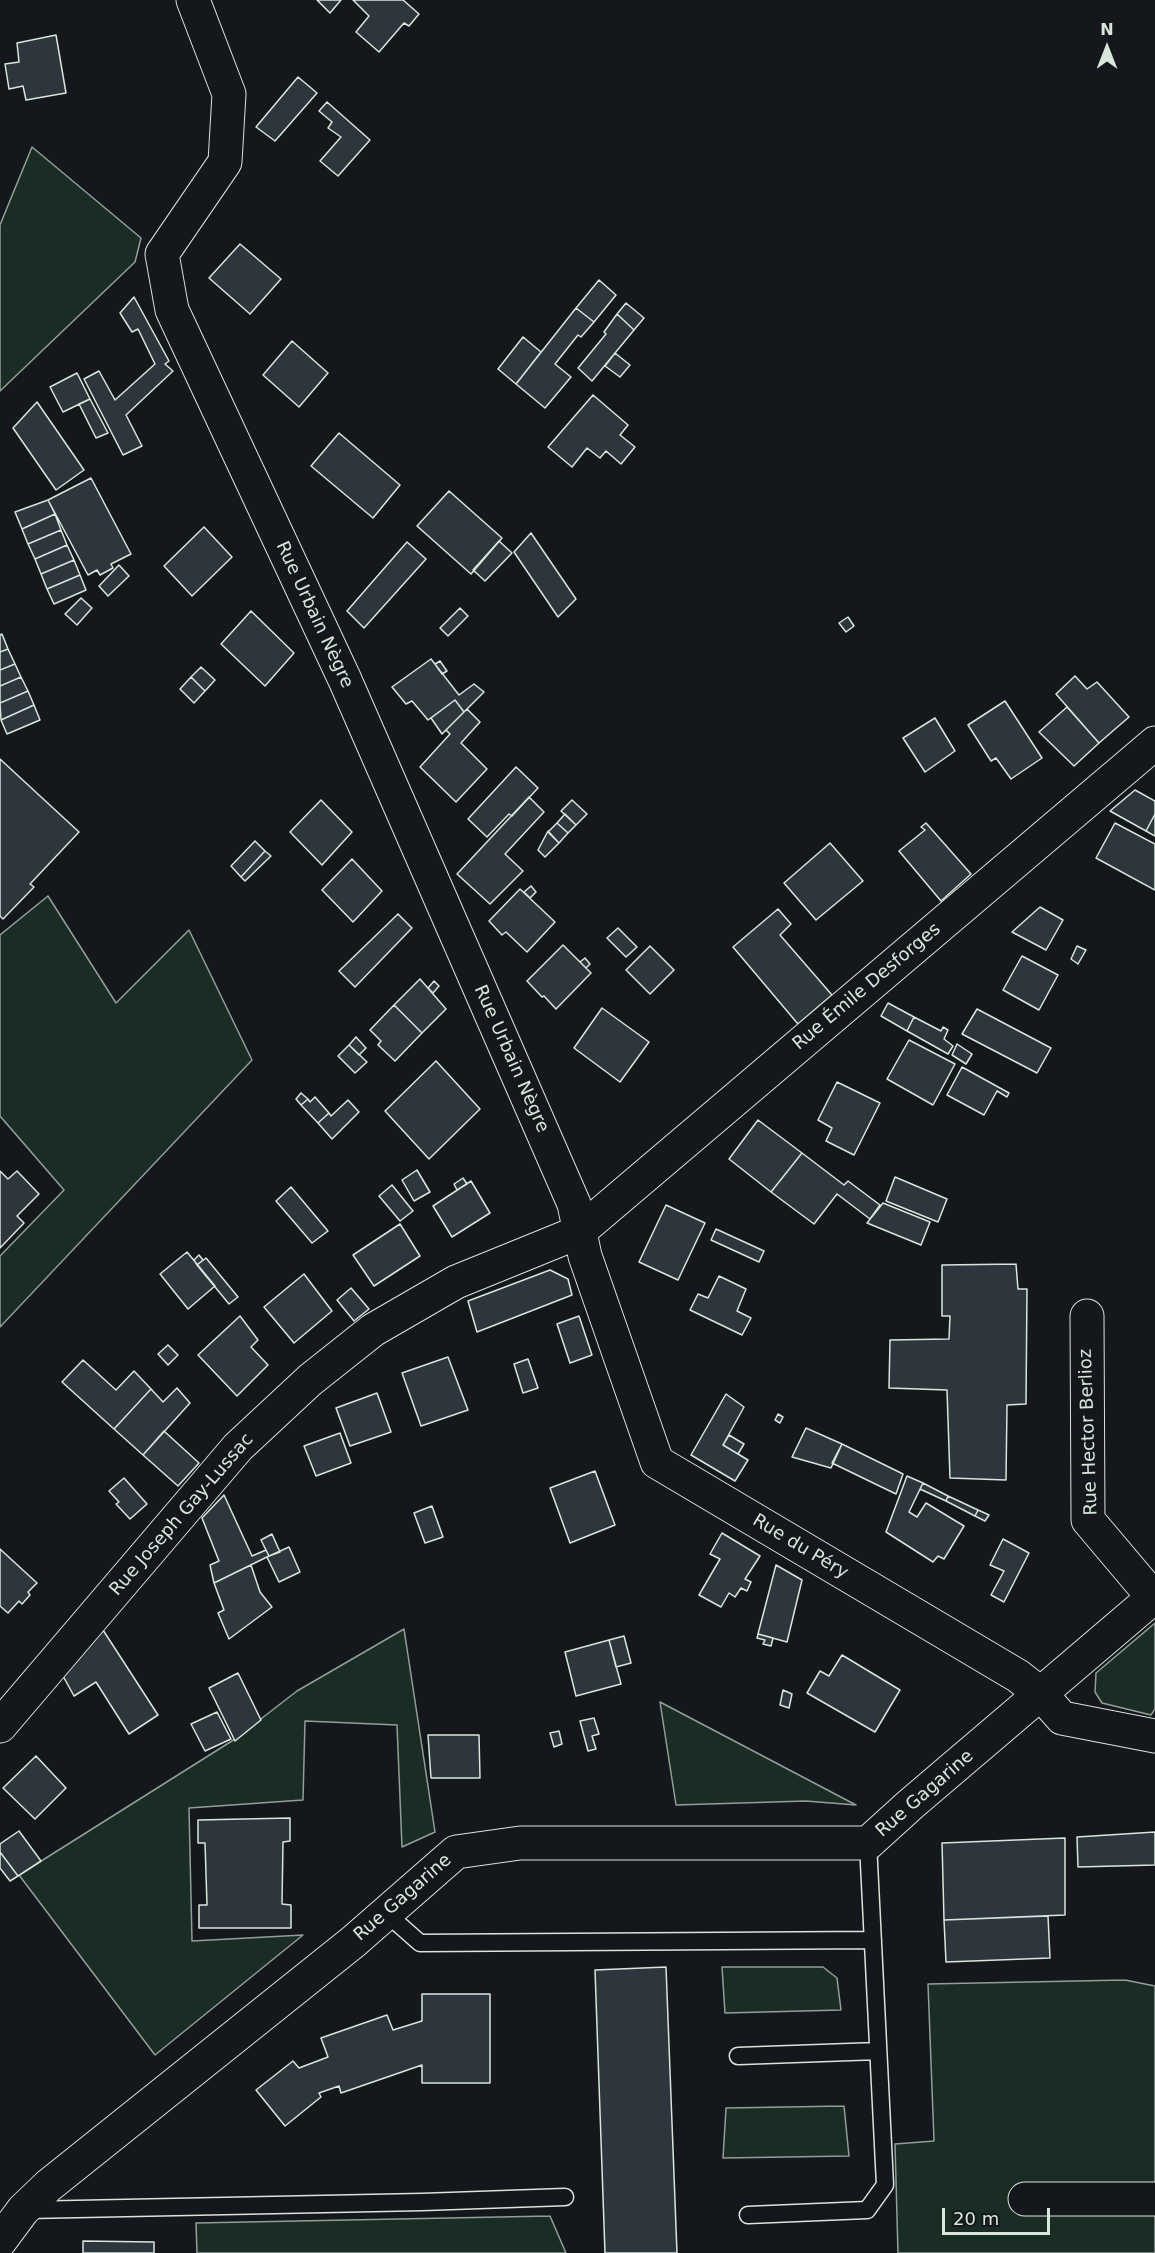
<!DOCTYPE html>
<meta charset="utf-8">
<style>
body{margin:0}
#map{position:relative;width:1155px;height:2253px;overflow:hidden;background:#14181c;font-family:"DejaVu Sans",sans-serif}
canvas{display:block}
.north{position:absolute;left:1077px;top:18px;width:60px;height:60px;-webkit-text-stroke:4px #14181c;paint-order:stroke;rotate:0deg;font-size:16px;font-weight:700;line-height:24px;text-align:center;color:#d8e6dc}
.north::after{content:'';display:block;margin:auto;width:21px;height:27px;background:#d8e6dc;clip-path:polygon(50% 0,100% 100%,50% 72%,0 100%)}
.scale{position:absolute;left:942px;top:2208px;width:108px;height:27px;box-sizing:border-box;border:3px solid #d8e6dc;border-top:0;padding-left:8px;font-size:18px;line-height:21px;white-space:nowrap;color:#d8e6dc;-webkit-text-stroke:4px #14181c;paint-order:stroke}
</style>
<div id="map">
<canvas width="1155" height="2253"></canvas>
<div class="north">N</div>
<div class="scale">20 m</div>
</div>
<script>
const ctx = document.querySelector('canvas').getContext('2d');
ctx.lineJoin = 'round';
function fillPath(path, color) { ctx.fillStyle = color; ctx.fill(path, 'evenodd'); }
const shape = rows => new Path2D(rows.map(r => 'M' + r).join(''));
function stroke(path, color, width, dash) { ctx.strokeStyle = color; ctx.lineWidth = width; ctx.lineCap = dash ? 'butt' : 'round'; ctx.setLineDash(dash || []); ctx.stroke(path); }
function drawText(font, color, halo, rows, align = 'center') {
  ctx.font = font + ' "DejaVu Sans",sans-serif'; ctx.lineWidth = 4.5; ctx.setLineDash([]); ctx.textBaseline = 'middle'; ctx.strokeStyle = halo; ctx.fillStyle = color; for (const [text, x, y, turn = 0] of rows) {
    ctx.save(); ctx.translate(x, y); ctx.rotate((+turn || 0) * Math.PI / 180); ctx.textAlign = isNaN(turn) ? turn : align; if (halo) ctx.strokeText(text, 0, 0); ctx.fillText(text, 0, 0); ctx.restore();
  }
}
const green = shape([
 [32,147,141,238,135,262,0,391,0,225,32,147],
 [48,896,116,1003,189,930,252,1060,0,1327,0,1256,64,1190,0,1116,0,935,48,896],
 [1155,1623,1155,1709,1151,1715,1102,1703,1095,1692,1096,1673,1155,1623],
 [404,1629,435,1832,402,1847,397,1725,305,1721,303,1800,189,1808,192,1941,303,1935,155,2055,19,1875,235,1739,297,1691,404,1629],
 [660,1702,856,1805,806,1801,676,1805,660,1702],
 [722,1967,823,1967,837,1978,841,2010,725,2013,722,1967],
 [1125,1980,1155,1986,1155,2253,898,2253,895,2144,934,2141,928,1984,1125,1980],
 [844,2106,849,2156,723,2158,726,2108,844,2106],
 [550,2216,566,2253,197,2253,196,2223,550,2216]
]);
fillPath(green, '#1a2d24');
stroke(green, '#939e99', 1.5);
const building = shape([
 [317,0,341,0,330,13,317,0],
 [353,0,403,0,419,14,409,26,404,23,379,52,356,32,369,16,353,0],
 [56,35,66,93,26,100,23,86,9,89,5,64,19,62,17,43,56,35],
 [298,77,317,93,275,141,256,127,298,77],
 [327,102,370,140,338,176,320,161,341,137,328,128,332,122,319,111,327,102],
 [240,244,281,279,250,314,209,278,240,244],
 [599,280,616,295,594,322,576,308,599,280],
 [134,297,169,361,165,364,173,371,126,415,142,446,123,455,84,379,99,371,115,400,155,364,138,329,132,332,120,313,134,297],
 [626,303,644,318,634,330,617,314,626,303],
 [576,308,594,322,581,337,578,335,555,364,571,377,545,408,516,384,576,308],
 [617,314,634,330,592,381,578,368,606,334,604,332,617,314],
 [523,337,541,352,516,384,498,369,523,337],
 [292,341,328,373,299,407,263,375,292,341],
 [615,353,630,365,620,377,605,366,615,353],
 [77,373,90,399,63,412,50,387,77,373],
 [593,395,628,425,620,435,635,447,621,464,606,451,600,458,587,448,572,467,548,447,593,395],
 [90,399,108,433,96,438,79,404,90,399],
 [37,402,84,470,56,490,13,428,37,402],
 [339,433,400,485,373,518,311,466,339,433],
 [91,478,131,554,111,564,113,568,100,575,97,570,88,575,48,500,91,478],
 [449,491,502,538,471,574,417,526,449,491],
 [48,500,55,514,22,529,15,512,48,500],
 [55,514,61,530,28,544,22,529,55,514],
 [204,527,232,557,192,596,164,566,204,527],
 [61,530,67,545,35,559,28,544,61,530],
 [531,533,576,599,558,617,514,552,531,533],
 [499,541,512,553,485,581,473,570,499,541],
 [407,542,426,559,364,628,347,611,407,542],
 [67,545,74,560,41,574,35,559,67,545],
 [74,560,80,575,47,589,41,574,74,560],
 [119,565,129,576,108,596,99,586,119,565],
 [80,575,86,590,54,604,47,589,80,575],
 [81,598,92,608,77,625,65,614,81,598],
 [460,608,468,616,448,636,440,628,460,608],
 [251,611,294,653,265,686,221,644,251,611],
 [848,617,854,626,846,632,839,623,848,617],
 [2,634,8,649,0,652,0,635,2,634],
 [8,649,15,664,0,670,0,652,8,649],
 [431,659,459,695,474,684,484,692,464,712,455,700,428,720,412,701,406,704,392,687,431,659],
 [440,661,447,671,442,674,435,664,440,661],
 [15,664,21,677,0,686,0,670,15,664],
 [201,667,215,680,205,691,191,677,201,667],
 [1075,676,1087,689,1097,682,1129,717,1099,743,1056,694,1075,676],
 [21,677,28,691,0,703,0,686,21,677],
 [191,677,205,691,194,703,180,689,191,677],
 [28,691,34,705,1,720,0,703,28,691],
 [455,700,464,712,442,734,431,718,455,700],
 [1005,701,1042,758,1011,779,996,758,991,761,968,725,1005,701],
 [34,705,40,720,7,734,1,720,34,705],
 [1067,707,1099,743,1074,766,1039,732,1067,707],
 [467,709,480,722,461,743,487,769,456,802,420,767,450,734,446,730,467,709],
 [935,718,955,751,925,772,903,738,935,718],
 [0,759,79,832,30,884,34,887,3,919,0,916,0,759],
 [516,767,538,788,512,816,509,814,487,837,468,819,516,767],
 [1135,790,1155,801,1155,814,1146,831,1110,811,1135,790],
 [529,797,544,812,505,854,523,871,490,904,457,874,529,797],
 [321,800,352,832,322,865,290,832,321,800],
 [572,800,587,814,576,825,561,811,572,800],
 [565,814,576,825,568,833,557,823,565,814],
 [1155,814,1155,836,1146,831,1155,814],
 [557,823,568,833,559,843,548,832,557,823],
 [926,823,971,874,941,901,899,851,925,830,921,827,926,823],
 [1115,823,1155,844,1155,890,1096,858,1115,823],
 [548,831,559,843,545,857,538,850,548,831],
 [255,841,265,851,241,877,231,866,255,841],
 [830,843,863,881,816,920,784,883,830,843],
 [265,851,271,856,245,881,241,877,265,851],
 [352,859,382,891,353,922,322,890,352,859],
 [531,886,536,892,530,898,524,892,531,886],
 [520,889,555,922,527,952,506,932,502,935,489,921,520,889],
 [1040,907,1063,920,1046,950,1012,932,1040,907],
 [778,909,791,924,780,935,832,995,798,1024,733,947,778,909],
 [398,914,412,928,355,987,339,971,398,914],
 [618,928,637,947,626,957,607,938,618,928],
 [563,945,591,973,556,1009,544,996,542,997,527,981,563,945],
 [650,946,674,970,650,994,626,970,650,946],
 [1077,946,1086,950,1078,964,1071,959,1077,946],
 [1022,956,1058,975,1039,1010,1003,990,1022,956],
 [585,958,590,964,586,968,580,962,585,958],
 [420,979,446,1009,422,1033,394,1005,420,979],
 [434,981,439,986,433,993,428,988,434,981],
 [888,1003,914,1017,907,1031,881,1016,888,1003],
 [394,1005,422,1033,395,1061,378,1045,381,1041,370,1030,394,1005],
 [602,1008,649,1042,620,1082,574,1048,602,1008],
 [977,1009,1051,1048,1037,1073,962,1034,977,1009],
 [914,1017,941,1031,943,1027,948,1030,944,1039,953,1046,948,1054,907,1031,914,1017],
 [356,1037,366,1048,359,1055,349,1045,356,1037],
 [909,1040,955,1064,933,1105,887,1079,909,1040],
 [957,1044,972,1054,966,1064,952,1055,957,1044],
 [349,1045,367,1062,355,1073,338,1056,349,1045],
 [436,1061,480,1109,429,1159,385,1111,436,1061],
 [962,1067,1009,1093,1007,1097,997,1091,984,1115,947,1095,962,1067],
 [837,1082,880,1103,854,1155,826,1141,832,1128,818,1120,837,1082],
 [301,1093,308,1099,301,1105,296,1099,301,1093],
 [315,1097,329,1113,318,1123,301,1105,308,1099,310,1102,315,1097],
 [348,1100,359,1112,332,1139,318,1123,329,1113,331,1116,348,1100],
 [758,1120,802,1153,771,1192,729,1159,758,1120],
 [802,1153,844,1185,848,1181,880,1205,870,1219,837,1194,814,1224,771,1192,802,1153],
 [417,1170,430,1192,414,1201,402,1180,417,1170],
 [0,1171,8,1179,17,1171,39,1194,17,1216,24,1223,0,1248,0,1171],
 [895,1177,947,1199,938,1222,886,1201,895,1177],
 [463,1178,467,1184,457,1190,454,1184,463,1178],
 [471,1181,490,1213,452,1237,433,1206,471,1181],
 [392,1185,413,1211,400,1221,379,1196,392,1185],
 [291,1187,328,1231,312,1243,276,1201,291,1187],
 [883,1203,930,1222,921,1245,867,1223,883,1203],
 [666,1205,705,1223,678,1280,639,1262,666,1205],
 [400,1224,420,1256,374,1286,353,1255,400,1224],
 [716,1229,764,1251,759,1262,711,1240,716,1229],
 [187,1252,215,1286,188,1309,160,1274,187,1252],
 [199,1255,203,1260,197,1265,194,1260,199,1255],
 [206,1258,238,1297,229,1304,197,1265,206,1258],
 [1016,1264,1018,1289,1027,1289,1026,1404,1007,1405,1006,1480,950,1478,947,1390,889,1388,890,1340,949,1339,950,1316,942,1316,942,1265,1016,1264],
 [550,1270,568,1279,572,1295,477,1332,468,1301,550,1270],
 [304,1274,332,1311,294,1343,264,1307,304,1274],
 [719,1276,746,1289,737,1311,751,1318,742,1335,690,1310,698,1294,708,1298,719,1276],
 [351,1288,369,1309,354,1321,337,1300,351,1288],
 [240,1316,258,1340,251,1347,268,1365,237,1396,198,1355,240,1316],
 [579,1316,592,1355,570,1363,557,1324,579,1316],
 [168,1345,178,1355,168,1365,158,1354,168,1345],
 [448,1357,468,1410,421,1426,402,1373,448,1357],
 [528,1359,538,1388,523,1393,514,1364,528,1359],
 [83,1360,116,1390,134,1371,151,1389,114,1429,62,1382,83,1360],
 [177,1388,190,1403,143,1455,114,1429,151,1389,163,1402,177,1388],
 [377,1393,391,1432,350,1446,336,1408,377,1393],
 [726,1394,744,1407,723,1445,748,1460,735,1481,691,1455,726,1394],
 [778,1414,783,1417,780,1423,775,1420,778,1414],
 [806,1428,842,1444,831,1468,792,1457,806,1428],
 [164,1431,199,1463,178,1486,143,1455,164,1431],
 [340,1433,351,1463,316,1476,304,1446,340,1433],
 [729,1435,744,1444,738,1454,723,1445,729,1435],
 [842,1444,903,1474,896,1494,832,1463,842,1444],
 [595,1471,615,1525,570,1543,550,1488,595,1471],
 [907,1476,923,1483,909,1512,917,1517,926,1503,964,1526,944,1559,938,1556,933,1562,886,1532,907,1476],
 [124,1478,147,1504,130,1519,116,1504,119,1502,109,1491,124,1478],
 [923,1483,948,1496,946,1501,920,1489,923,1483],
 [224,1495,252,1556,266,1550,269,1556,214,1583,210,1565,219,1561,202,1518,224,1495],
 [948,1496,978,1510,975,1516,946,1501,948,1496],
 [432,1506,443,1537,425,1543,414,1513,432,1506],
 [978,1510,989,1515,985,1521,975,1516,978,1510],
 [722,1533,760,1556,745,1579,751,1582,747,1591,741,1588,735,1597,729,1593,721,1607,699,1595,720,1559,710,1554,722,1533],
 [272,1534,280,1552,269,1556,261,1540,272,1534],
 [1003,1539,1029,1553,1004,1602,991,1595,1004,1571,990,1565,1003,1539],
 [289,1547,300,1572,279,1582,267,1557,289,1547],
 [0,1549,37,1583,28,1592,30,1595,22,1604,19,1601,8,1613,0,1606,0,1549],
 [251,1565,260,1592,272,1607,229,1639,218,1613,224,1610,214,1583,251,1565],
 [776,1565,802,1580,787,1642,758,1634,776,1565],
 [103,1630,158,1715,129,1734,96,1682,74,1696,63,1676,103,1630],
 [758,1634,773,1638,771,1646,763,1644,765,1640,757,1638,758,1634],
 [624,1636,631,1663,616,1667,609,1640,624,1636],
 [609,1640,621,1684,576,1696,565,1652,609,1640],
 [842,1655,900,1690,875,1732,807,1693,820,1671,829,1676,842,1655],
 [238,1673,261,1720,235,1741,209,1688,238,1673],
 [783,1690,792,1694,789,1708,780,1705,783,1690],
 [217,1712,231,1739,205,1751,191,1724,217,1712],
 [594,1718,599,1734,592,1736,596,1749,588,1751,580,1721,594,1718],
 [559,1731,562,1744,554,1747,550,1733,559,1731],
 [428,1735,479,1735,480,1778,431,1778,428,1735],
 [36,1756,66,1788,35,1819,3,1788,36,1756],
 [290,1818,290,1841,283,1842,282,1904,291,1905,291,1928,199,1928,199,1905,207,1905,205,1843,198,1843,198,1820,290,1818],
 [19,1831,41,1861,18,1876,0,1852,0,1844,19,1831],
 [1155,1832,1155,1865,1078,1867,1077,1837,1155,1832],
 [1065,1838,1065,1915,944,1920,942,1843,1065,1838],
 [0,1852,18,1876,10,1881,0,1868,0,1852],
 [1048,1916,1050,1958,946,1962,944,1920,1048,1916],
 [666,1967,677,2253,605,2253,595,1970,666,1967],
 [422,1994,490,1994,490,2083,422,2083,422,2065,341,2093,339,2086,319,2093,321,2097,285,2126,256,2090,293,2061,299,2068,328,2057,321,2038,387,2015,393,2030,422,2021,422,1994],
 [83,2241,154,2242,154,2253,83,2253,83,2241]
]);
fillPath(building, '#2c363c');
stroke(building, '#d8e6dc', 1.5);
const lane = shape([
 [386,1913,420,1943,873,1940],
 [738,2056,878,2051],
 [27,2210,422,2202,565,2197],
 [748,2215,867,2210,885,2185,868,1843]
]);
const street = shape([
 [193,0,229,94,225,162,162,254,172,310,345,680,574,1204,585,1256,657,1462,1018,1676,1041,1694,1062,1718,1155,1736],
 [1087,1316,1088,1520,1153,1597],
 [0,1726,238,1447,310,1380,373,1330,456,1282,579,1232,1155,743],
 [1025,2199,1155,2199],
 [0,2241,23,2210,48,2186,353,1942,456,1852,520,1843,868,1843,911,1804,1155,1596]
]);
stroke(lane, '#d8e6dc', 19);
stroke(street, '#d8e6dc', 35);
stroke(lane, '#14181c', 16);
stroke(street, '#14181c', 33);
drawText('18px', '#d8e6dc', '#14181c', [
 ["Rue Urbain Nègre",314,615,65],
 ["Rue Émile Desforges",867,987,-40],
 ["Rue Urbain Nègre",511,1059,66],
 ["Rue Hector Berlioz",1089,1432,-92],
 ["Rue Joseph Gay-Lussac",182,1515,-49],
 ["Rue du Péry",800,1547,31],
 ["Rue Gagarine",925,1794,-41],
 ["Rue Gagarine",403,1898,-41]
]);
</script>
